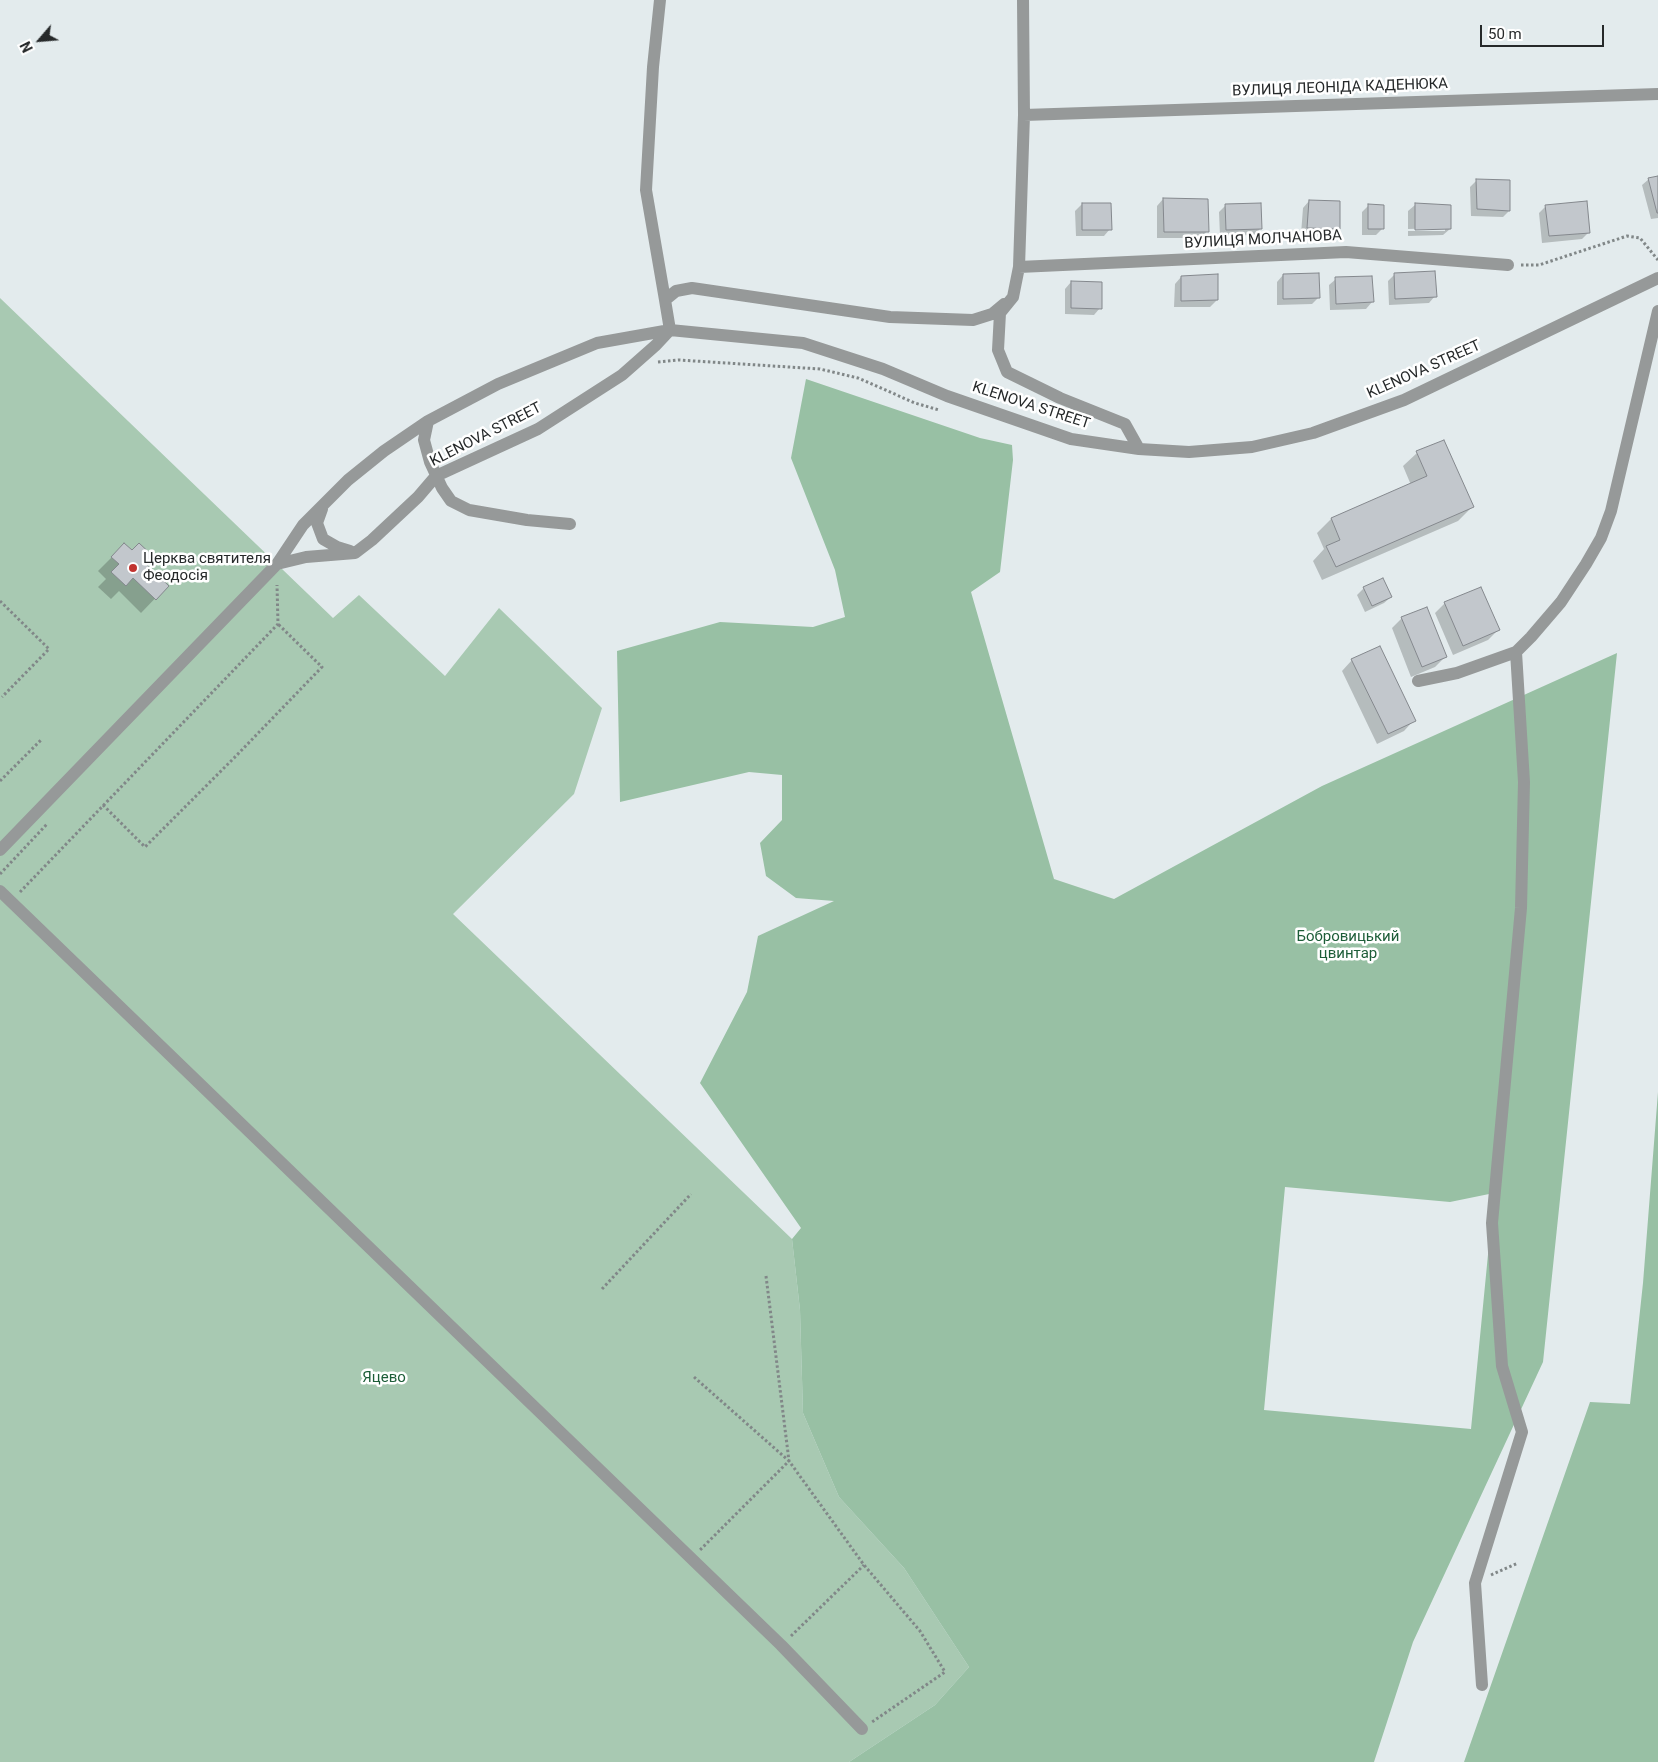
<!DOCTYPE html>
<meta charset="utf-8">
<style>
body{margin:0}
#map{position:relative;width:1658px;height:1762px;overflow:hidden;background:#e3ebed;font-family:Roboto,sans-serif}
canvas{display:block}
.north{position:absolute;left:15px;top:15px;width:50px;height:50px;-webkit-text-stroke:4px #fff;paint-order:stroke;rotate:243deg;font-size:14px;font-weight:700;line-height:20px;text-align:center;color:#26292a}
.north::after{content:'';display:block;margin:auto;width:18px;height:22px;background:#26292a;clip-path:polygon(50% 0,100% 100%,50% 72%,0 100%)}
.scale{position:absolute;left:1480px;top:25px;width:124px;height:22px;box-sizing:border-box;border:2px solid #26292a;border-top:0;padding-left:6px;font-size:15px;line-height:18px;white-space:nowrap;color:#26292a;-webkit-text-stroke:4px #fff;paint-order:stroke}
</style>
<div id="map">
<canvas width="1658" height="1762"></canvas>
<div class="north">N</div>
<div class="scale">50 m</div>
</div>
<script>
const ctx = document.querySelector('canvas').getContext('2d');
ctx.lineJoin = 'round';
function fillPath(path, color) { ctx.fillStyle = color; ctx.fill(path, 'evenodd'); }
const shape = rows => new Path2D(rows.map(r => 'M' + r).join(''));
function stroke(path, color, width, dash) { ctx.strokeStyle = color; ctx.lineWidth = width; ctx.lineCap = dash ? 'butt' : 'round'; ctx.setLineDash(dash || []); ctx.stroke(path); }
function drawText(font, color, halo, rows, align = 'center') {
  ctx.font = font + ' Roboto,sans-serif'; ctx.lineWidth = 5; ctx.setLineDash([]); ctx.textBaseline = 'middle'; ctx.strokeStyle = halo; ctx.fillStyle = color; for (const [text, x, y, turn = 0] of rows) {
    ctx.save(); ctx.translate(x, y); ctx.rotate((+turn || 0) * Math.PI / 180); ctx.textAlign = isNaN(turn) ? turn : align; if (halo) ctx.strokeText(text, 0, 0); ctx.fillText(text, 0, 0); ctx.restore();
  }
}
fillPath(shape([
 [0,298,333,618,359,595,445,676,499,608,602,708,574,794,453,914,792,1239,800,1310,803,1413,839,1497,904,1568,969,1667,935,1705,849,1762,0,1762]
]), '#a8c9b2');
fillPath(shape([
 [806,379,980,438,1012,445,1013,460,1000,572,971,592,1054,879,1114,899,1322,786,1617,653,1543,1362,1413,1642,1374,1762,849,1762,935,1705,969,1667,904,1568,839,1497,803,1413,800,1310,792,1239,801,1228,700,1083,747,992,758,936,834,901,796,898,766,876,760,843,782,820,782,775,749,772,620,802,617,651,720,622,813,627,845,617,835,570,791,458],
 [1285,1187,1450,1202,1494,1193,1471,1429,1264,1410],
 [1658,1092,1658,1762,1464,1762,1590,1402,1630,1404,1643,1283]
]), '#98c0a4');
fillPath(shape([
 [1658,177,1658,218,1651,219,1642,185,1649,179],
 [1477,180,1509,211,1503,217,1471,216,1470,187],
 [1163,199,1207,231,1201,238,1157,238,1157,206],
 [1309,201,1338,229,1332,235,1301,234,1303,208],
 [1082,204,1110,229,1104,236,1076,236,1075,211],
 [1226,205,1260,229,1254,235,1220,236,1219,212],
 [1415,205,1450,229,1443,235,1408,236,1408,231,1445,231,1445,228,1408,229,1408,211],
 [1368,206,1383,228,1376,235,1362,235,1362,212],
 [1546,206,1588,233,1582,239,1542,243,1539,213],
 [1395,274,1435,296,1429,303,1389,305,1388,281],
 [1283,275,1318,298,1312,304,1277,305,1277,282],
 [1181,277,1217,300,1210,307,1174,307,1175,284],
 [1336,279,1372,302,1366,309,1330,310,1329,285],
 [1071,282,1100,308,1094,315,1065,314,1065,289],
 [1417,453,1472,507,1458,521,1322,580,1313,561,1324,549,1317,533,1331,519,1411,485,1403,466],
 [124,545,167,586,141,613,119,591,111,599,98,587,106,579,98,571],
 [1364,588,1391,597,1384,603,1365,612,1357,595],
 [1445,603,1498,630,1488,640,1453,655,1435,613],
 [1402,618,1445,657,1435,667,1411,677,1392,628],
 [1352,660,1414,720,1404,731,1377,744,1342,671]
]), '#0003');
const building = shape([
 [1658,176,1658,213,1657,213,1648,178,1658,176],
 [1476,179,1510,180,1510,211,1477,209,1476,179],
 [1163,198,1208,199,1209,232,1164,232,1163,198],
 [1309,200,1340,201,1340,229,1307,228,1309,200],
 [1587,201,1590,233,1549,236,1545,205,1587,201],
 [1082,203,1111,203,1112,230,1082,230,1082,203],
 [1261,203,1262,229,1226,230,1225,204,1261,203],
 [1415,203,1451,205,1451,229,1415,230,1415,203],
 [1368,204,1384,205,1384,229,1368,229,1368,204],
 [1435,271,1437,297,1395,299,1394,273,1435,271],
 [1319,273,1320,298,1283,299,1283,274,1319,273],
 [1218,274,1218,300,1181,301,1181,276,1218,274],
 [1372,276,1374,302,1336,304,1335,277,1372,276],
 [1071,281,1102,282,1102,309,1071,308,1071,281],
 [1444,440,1474,507,1336,567,1326,546,1340,540,1331,518,1427,476,1416,451,1444,440],
 [124,543,132,550,139,543,154,557,146,564,169,586,156,600,133,578,126,586,111,572,119,564,111,557,124,543],
 [1383,578,1392,597,1372,606,1363,587,1383,578],
 [1481,587,1500,630,1463,646,1444,602,1481,587],
 [1427,607,1447,657,1422,667,1401,617,1427,607],
 [1380,646,1416,721,1388,734,1351,659,1380,646]
]);
fillPath(building, '#c2c7cc');
stroke(building, '#84888d', 1);
stroke(shape([
 [1521,265,1539,265,1627,236,1640,238,1658,260],
 [658,362,679,360,820,369,858,378,915,403,939,410],
 [0,601,49,649,2,697],
 [0,781,42,739],
 [103,805,145,847,236,756,322,667,278,624],
 [0,874,48,823],
 [20,892,278,624,277,585],
 [766,1276,789,1461,864,1565,920,1631,945,1672,872,1722],
 [602,1289,691,1194],
 [694,1377,789,1461,700,1550],
 [1491,1575,1518,1563],
 [791,1636,864,1565]
]), '#818788', 3, [2.5, 2.5]);
stroke(shape([
 [660,0,653,67,646,190,665,300],
 [1023,0,1024,115,1019,267,1013,297,1000,313,998,350,1007,372,1060,398,1125,424,1139,449],
 [1024,115,1658,94],
 [1019,267,1346,252,1508,265],
 [670,330,665,300,676,291,692,288,890,317,973,320,992,314,1004,304],
 [428,421,424,440,430,462,442,488,451,501,469,510,527,520,570,524],
 [322,509,317,523,323,539,337,547,350,551],
 [277,564,306,557,355,553,372,540,418,497,436,476,538,429,622,375,656,345,670,330],
 [1418,681,1457,673,1516,652,1531,637,1561,602,1586,564,1601,538,1611,511,1658,311],
 [0,850,277,564,303,525,348,480,384,451,428,421,498,384,597,343,670,330,803,343,883,369,947,396,1071,439,1139,449,1189,452,1252,447,1313,433,1404,400,1658,278],
 [0,891,781,1645,862,1729],
 [1482,1685,1475,1583,1522,1432,1502,1366,1492,1223,1521,908,1524,782,1516,652]
]), '#969999', 12);
for (const [x, y, r, color] of [
 [133,568,5,"#c1332f"]
]) { const dot = new Path2D(); dot.arc(x, y, r, 0, 2 * Math.PI); ctx.fillStyle = color; ctx.fill(dot); stroke(dot, '#fff', 2); }
drawText('15px', '#26292a', '#fff', [
 ["ВУЛИЦЯ ЛЕОНІДА КАДЕНЮКА",1340,88,-2],
 ["ВУЛИЦЯ МОЛЧАНОВА",1263,240,-3],
 ["KLENOVA STREET",1424,370,-24],
 ["KLENOVA STREET",1031,406,18],
 ["KLENOVA STREET",486,435,-27]
]);
drawText('15px', '#26292a', '#fff', [
 ["Церква святителя",143,559],
 ["Феодосія",143,576]
], 'left');
drawText('15px', '#1d5d38', '#fff', [
 ["Бобровицький",1348,937],
 ["цвинтар",1348,954],
 ["Яцево",384,1378]
]);
</script>
